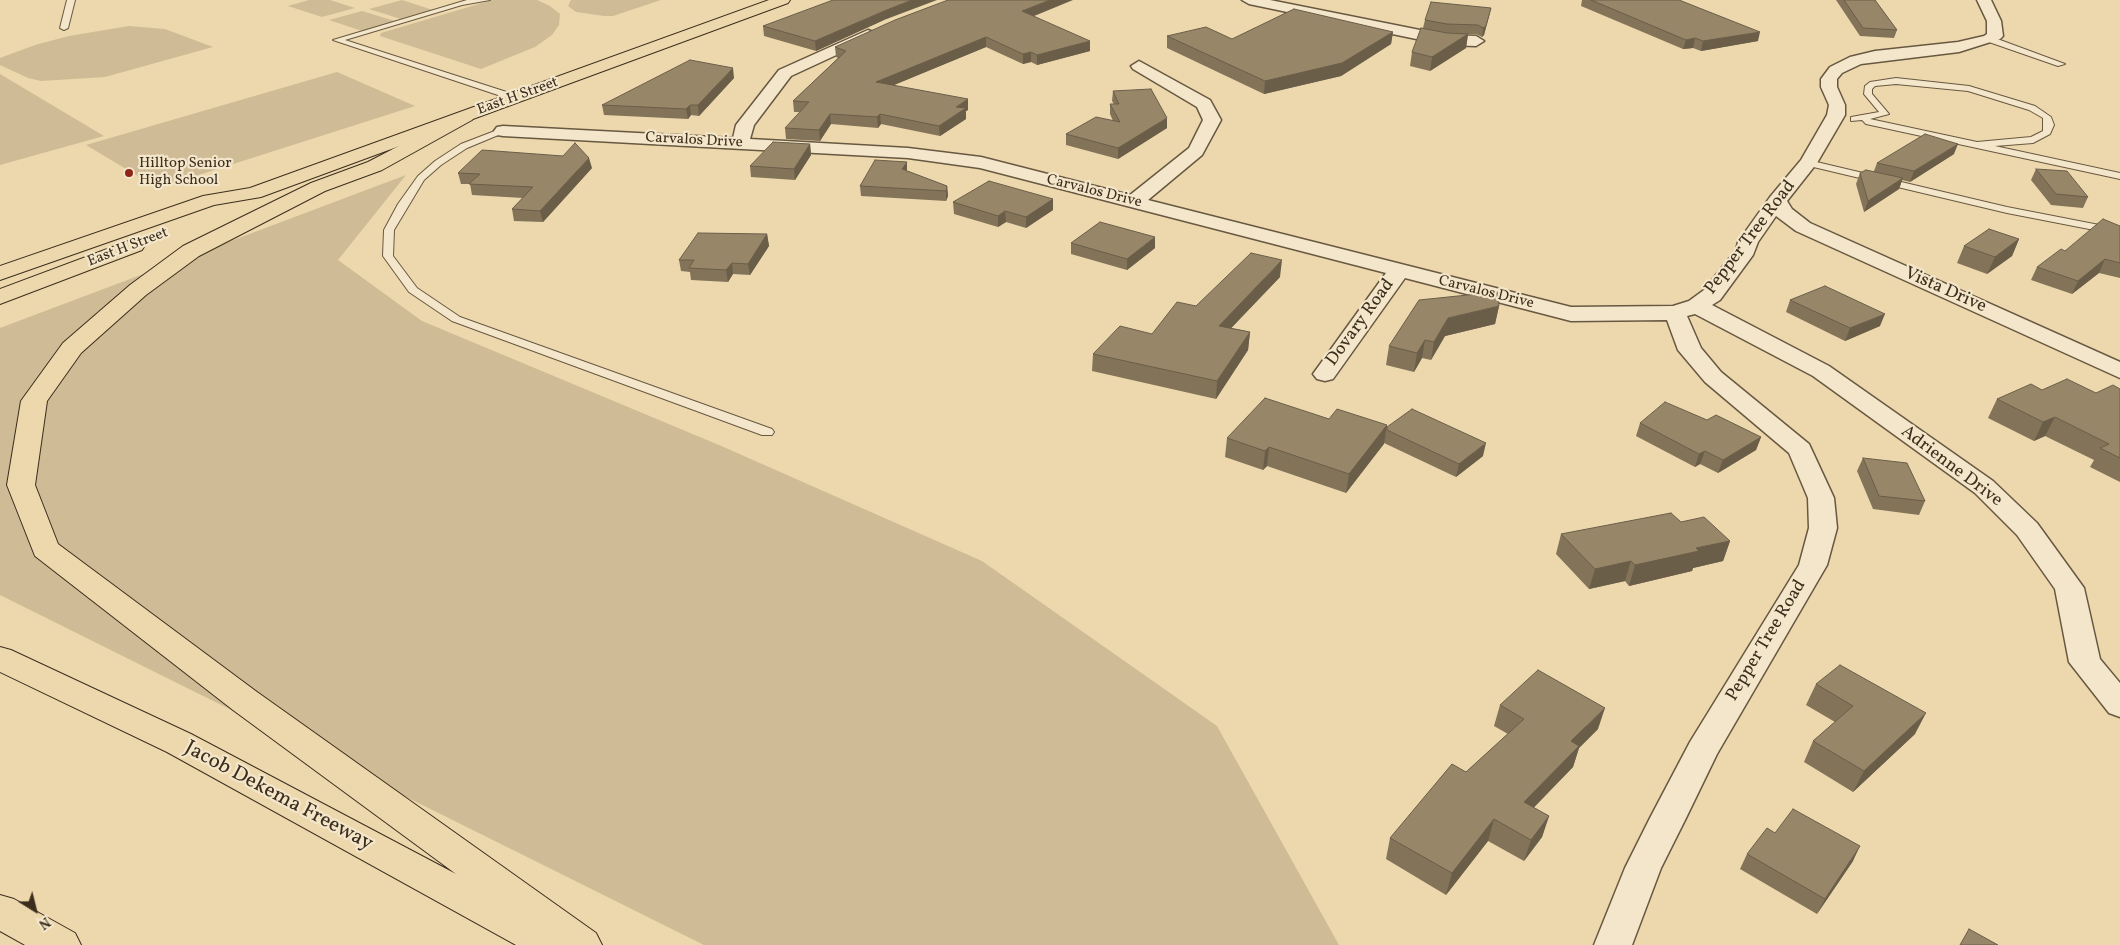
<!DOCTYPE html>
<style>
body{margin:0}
#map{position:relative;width:2120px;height:945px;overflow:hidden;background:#edd8ad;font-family:Vollkorn,serif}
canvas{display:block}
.north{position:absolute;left:10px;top:885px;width:50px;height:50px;-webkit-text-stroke:4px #f3e6ca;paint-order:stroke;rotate:144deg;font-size:14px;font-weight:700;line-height:20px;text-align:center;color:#3b2e1d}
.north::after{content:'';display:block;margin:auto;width:18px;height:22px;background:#3b2e1d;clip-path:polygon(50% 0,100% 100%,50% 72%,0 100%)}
</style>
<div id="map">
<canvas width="2120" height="945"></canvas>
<div class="north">N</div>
</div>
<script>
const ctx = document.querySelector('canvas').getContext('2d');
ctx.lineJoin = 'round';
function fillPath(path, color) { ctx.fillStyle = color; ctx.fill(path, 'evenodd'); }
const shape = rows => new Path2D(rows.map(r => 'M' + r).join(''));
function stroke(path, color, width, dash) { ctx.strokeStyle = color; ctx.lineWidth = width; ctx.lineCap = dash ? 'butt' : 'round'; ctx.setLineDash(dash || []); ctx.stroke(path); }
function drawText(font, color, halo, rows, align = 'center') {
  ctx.font = font + ' Vollkorn,serif'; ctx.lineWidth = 4.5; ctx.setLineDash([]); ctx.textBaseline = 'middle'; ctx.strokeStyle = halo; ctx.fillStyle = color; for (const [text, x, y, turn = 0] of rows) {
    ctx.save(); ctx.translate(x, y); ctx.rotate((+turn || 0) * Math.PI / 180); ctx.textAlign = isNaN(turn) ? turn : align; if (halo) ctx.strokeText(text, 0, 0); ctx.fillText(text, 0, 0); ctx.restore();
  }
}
fillPath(shape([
 [309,0,330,0,355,8,322,17,288,6],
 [402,0,436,11,404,20,369,9],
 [492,0,537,0,550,6,560,14,559,25,552,35,535,47,481,69,380,36,381,33],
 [571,0,661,0,613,16,604,16,576,12,568,6],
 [362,11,398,22,365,32,329,20],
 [129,26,165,29,213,47,105,77,41,81,28,78,0,65,0,58,35,45,69,36],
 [337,72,415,106,158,188,86,145],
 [0,74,104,136,0,165],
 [406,175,338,260,422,321,719,445,982,561,1217,726,1339,945,704,945,0,595,0,328]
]), '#cfbb95');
const service = shape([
 [67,0,75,0,68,28,64,30,60,28,67,0],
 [467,0,490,0,462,5,345,40,519,96,519,100,513,100,333,40,467,0],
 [1986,37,1992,37,2065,64,2058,66,1986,41,1986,37],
 [1896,78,1969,86,2035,106,2051,117,2054,125,2050,134,2033,143,1995,146,2120,173,2120,179,1866,124,1862,120,1851,121,1851,117,1879,112,1864,94,1865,86,1870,82,1896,78],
 [1896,84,1968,91,2029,110,2043,118,2043,131,2031,137,1977,142,1870,119,1889,114,1872,94,1872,89,1875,86,1896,84],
 [500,129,508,131,467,148,441,165,424,180,394,230,393,256,417,288,460,317,772,429,774,432,772,435,762,435,452,321,409,292,383,256,384,230,398,204,418,176,435,161,461,144,500,129],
 [1808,160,2007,207,2120,229,2120,235,2007,213,1805,165,1803,163,1808,160]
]);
const minor = shape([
 [1242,0,1270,0,1445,35,1476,36,1484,41,1476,46,1445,45,1249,4,1242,0],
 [1977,0,1991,0,2001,21,2003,36,2000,39,1959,52,1861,64,1842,73,1837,79,1837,87,1845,105,1845,115,1817,163,1787,201,1792,209,1810,223,2120,362,2120,378,1796,231,1776,216,1758,242,1753,255,1720,300,1712,305,1829,366,1993,481,2037,523,2084,588,2100,659,2120,683,2120,717,2109,713,2069,662,2055,589,2017,535,1975,493,1813,376,1695,314,1687,316,1701,348,1721,372,1809,444,1834,498,1837,528,1827,565,1717,754,1686,818,1661,868,1632,945,1594,945,1625,868,1650,818,1690,742,1799,565,1809,528,1808,498,1789,453,1705,382,1678,350,1667,320,1571,321,1405,278,1333,379,1325,381,1317,379,1313,374,1386,273,980,168,908,158,503,136,497,135,494,131,497,127,503,126,733,138,736,125,779,70,868,30,873,32,876,35,873,38,791,76,754,125,750,139,908,148,981,157,1130,195,1189,148,1203,120,1197,107,1133,69,1131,66,1139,61,1210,100,1221,120,1202,155,1148,200,1571,307,1673,306,1689,301,1704,290,1736,250,1738,242,1770,197,1801,160,1827,115,1829,105,1821,87,1821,79,1830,67,1850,57,1875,51,1958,42,1984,36,1987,34,1987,21,1977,0]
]);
const primary = shape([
 [769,0,790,0,788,3,261,197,214,205,0,280,0,266,203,196,250,188,769,0],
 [134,239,142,240,145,245,142,250,0,304,0,289,134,239]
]);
const motorway = shape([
 [466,111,472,112,475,116,472,120,382,170,325,191,199,256,146,295,81,353,47,401,35,485,58,544,257,692,596,933,602,945,516,945,167,752,0,672,0,647,11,650,191,734,456,874,233,710,35,556,7,485,21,401,63,343,130,285,183,246,311,183,368,162,466,111],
 [0,895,14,899,75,933,81,945,25,945,0,931,0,895]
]);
stroke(service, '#685841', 2);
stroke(minor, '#685841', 3);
stroke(primary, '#3b2e1d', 2);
stroke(motorway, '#3b2e1d', 2);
fillPath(service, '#f3e6ca');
fillPath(minor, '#f3e6ca');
fillPath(primary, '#edd8ad');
fillPath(motorway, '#edd8ad');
fillPath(shape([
 [1582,0,1679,0,1758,41,1701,51,1693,48,1683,49,1581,6],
 [1836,0,1875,0,1897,30,1894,38,1860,36],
 [1491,8,1484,35,1482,37,1476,34,1468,34,1466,48,1430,71,1410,66,1412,52,1423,28,1425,20],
 [1034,16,1090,51,1037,65,1031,62,1023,64,986,47,894,85,968,110,966,111,966,119,940,136,881,124,878,128,831,124,820,141,786,139,785,128,800,112,794,112,793,101,838,58,836,57,835,47],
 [884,20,816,51,764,36,763,26],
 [1393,32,1391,44,1341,76,1264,94,1167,48,1167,36,1232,39],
 [734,78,699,116,691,115,688,119,604,115,602,105],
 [1113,91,1167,128,1118,159,1066,145,1066,134,1113,121,1110,114,1110,104,1114,104,1112,101],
 [810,144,811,155,795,180,751,177,750,166],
 [1954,154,1910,182,1902,180,1899,189,1864,212,1856,184,1860,173,1874,171,1877,163],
 [592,168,543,222,514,221,512,209,523,198,472,195,470,184,461,184,458,173],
 [2036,169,2088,197,2083,208,2051,205,2031,180],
 [907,171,947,186,948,196,946,201,861,196,860,186],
 [1053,199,1053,210,1026,228,1006,222,998,227,954,214,953,202],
 [2120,226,2120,278,2099,273,2072,294,2031,280,2037,267,2065,251],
 [767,234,769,246,750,275,733,274,728,282,691,280,690,272,681,271,679,260],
 [2019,239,2012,256,1987,274,1957,263,1964,246],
 [1071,243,1155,248,1127,270,1071,254],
 [1280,277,1231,328,1250,332,1248,350,1216,399,1092,371,1093,354,1152,334,1196,306],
 [1790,300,1880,326,1845,341,1786,312],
 [1499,306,1495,324,1445,336,1431,360,1422,358,1414,372,1386,365,1389,346],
 [2120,389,2120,482,2090,467,2094,460,2045,436,2034,441,1988,418,1997,399,2042,390,2096,393],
 [1329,419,1387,425,1387,427,1483,456,1456,477,1384,443,1346,493,1267,466,1263,470,1225,457,1227,438],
 [1707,420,1761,437,1756,450,1718,473,1700,464,1695,467,1636,436,1640,423],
 [1863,458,1925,501,1919,515,1873,509,1857,471],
 [1681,522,1730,541,1723,561,1693,568,1692,571,1629,586,1625,581,1589,589,1556,554,1561,534],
 [1816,684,1915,734,1853,792,1804,762,1813,741,1835,722,1806,705],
 [1500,705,1598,729,1579,748,1573,767,1533,808,1549,816,1542,837,1524,861,1488,841,1446,895,1386,859,1390,838,1466,772,1508,734,1494,726],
 [1747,854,1853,861,1817,914,1740,869]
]), '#837359');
fillPath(shape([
 [912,0,937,0,884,20,816,51,815,41,884,11],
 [1050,0,1073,0,1022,21,1022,11],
 [1491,8,1484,35,1482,37,1483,28],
 [1393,32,1391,44,1341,76,1264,94,1265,81],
 [1760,32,1758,41,1701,51,1703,41],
 [1468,34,1466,48,1430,71,1432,57],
 [986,37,986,47,877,92,876,82],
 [1695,38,1693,48,1683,49,1686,40],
 [1090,41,1090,51,1037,65,1037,55],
 [1031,52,1031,62,1023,64,1023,54],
 [733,68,734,78,699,116,698,105],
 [968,99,968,110,966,111,966,119,940,136,939,126,956,107],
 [690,105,691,115,688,119,686,109],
 [830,114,831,124,820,141,819,130],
 [880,114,881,124,878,128,877,117],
 [1167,118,1167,128,1118,159,1118,148],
 [810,144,811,155,795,180,794,169],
 [1958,144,1954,154,1910,182,1914,171],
 [589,158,592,168,543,222,540,211],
 [907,162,907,171,902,169],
 [1903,178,1899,189,1864,212,1868,201],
 [947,186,948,196,946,201,946,191],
 [1053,199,1053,210,1026,228,1026,217],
 [1005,211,1006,222,998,227,998,216],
 [767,234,769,246,750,275,748,264],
 [1155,237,1155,248,1127,270,1127,259],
 [2019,239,2012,256,1987,274,1995,257],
 [2105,259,2099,273,2072,294,2078,281],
 [1282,260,1280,277,1217,343,1219,326],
 [732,263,733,274,728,282,726,270],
 [1499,306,1495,324,1445,336,1431,360,1434,342,1448,318],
 [1885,314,1880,326,1845,341,1850,328],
 [1250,332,1248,350,1216,399,1217,381],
 [1425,340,1422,358,1414,372,1417,353],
 [2055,417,2045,436,2034,441,2043,422],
 [1387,425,1384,444,1346,493,1349,474],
 [1761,437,1756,450,1718,473,1723,460],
 [1486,443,1483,456,1456,477,1459,464],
 [1269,447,1267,466,1263,470,1265,451],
 [1705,451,1700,464,1695,467,1699,454],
 [1730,541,1723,561,1693,568,1692,571,1629,586,1635,565,1696,548],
 [1631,561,1625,581,1589,589,1595,569],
 [1605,708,1598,729,1579,748,1573,767,1518,824,1524,802,1571,741],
 [1926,713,1915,734,1853,792,1864,771],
 [1549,816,1542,837,1524,861,1531,840],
 [1494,819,1488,841,1446,895,1452,873],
 [1860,846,1853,861,1817,914,1825,899]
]), '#6a5e49');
const building = shape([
 [833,0,912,0,884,11,815,41,763,26,833,0],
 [948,0,1050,0,1022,11,1090,41,1037,55,1031,52,1023,54,986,37,876,82,968,99,956,107,966,108,939,126,880,114,877,117,830,114,819,130,785,128,809,102,793,101,846,51,835,47,895,20,948,0],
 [1591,0,1679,0,1760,32,1703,41,1695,38,1686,40,1591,0],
 [1844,0,1875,0,1897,30,1863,28,1844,0],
 [1431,2,1491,8,1486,26,1483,28,1478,25,1447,24,1425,20,1431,2],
 [1294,9,1393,32,1342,63,1265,81,1167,36,1206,27,1232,39,1294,9],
 [1421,28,1447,33,1468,34,1432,57,1412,52,1421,28],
 [690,60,733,68,698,105,690,105,686,109,602,105,690,60],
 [1151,89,1167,118,1118,148,1066,134,1096,117,1120,122,1110,104,1119,104,1113,91,1151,89],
 [1925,134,1958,144,1914,171,1877,163,1925,134],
 [773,142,810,144,794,169,750,166,773,142],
 [575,143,589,158,540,211,512,209,533,187,469,184,480,174,458,173,482,150,563,156,575,143],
 [875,160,907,162,902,169,947,186,946,191,860,186,875,160],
 [2036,169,2067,171,2088,197,2056,194,2036,169],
 [1866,170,1903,178,1868,201,1860,173,1866,170],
 [989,181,1053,199,1026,217,1005,211,998,216,953,202,989,181],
 [2103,219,2120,226,2120,263,2105,259,2078,281,2037,267,2061,249,2065,251,2103,219],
 [1100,222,1155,237,1127,259,1071,243,1100,222],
 [1989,229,2019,239,1995,257,1964,246,1989,229],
 [698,233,767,234,748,264,732,263,726,270,689,268,694,260,679,260,698,233],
 [1251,253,1282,260,1219,326,1250,332,1217,381,1093,354,1120,326,1152,334,1177,302,1196,306,1251,253],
 [1825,286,1885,314,1850,328,1790,300,1825,286],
 [1497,292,1499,306,1448,318,1434,342,1425,340,1417,353,1389,346,1419,300,1497,292],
 [2067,379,2096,393,2113,385,2120,389,2120,458,2100,448,2109,444,2055,417,2043,422,1997,399,2031,384,2042,390,2067,379],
 [1265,398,1329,419,1337,409,1387,425,1349,474,1269,447,1265,451,1227,438,1265,398],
 [1665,402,1707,420,1716,415,1761,437,1723,460,1705,451,1699,454,1640,423,1665,402],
 [1412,409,1486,443,1459,464,1387,430,1387,427,1412,409],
 [1863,458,1907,463,1925,501,1879,496,1863,458],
 [1671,513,1681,522,1704,517,1730,541,1696,548,1699,551,1635,565,1631,561,1595,569,1561,534,1671,513],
 [1840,665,1926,713,1864,771,1813,741,1853,706,1816,684,1840,665],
 [1538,670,1605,708,1571,741,1579,746,1524,802,1549,816,1531,840,1494,819,1452,873,1390,838,1452,764,1466,772,1524,719,1500,705,1538,670],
 [1793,809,1860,846,1825,899,1747,854,1767,828,1775,833,1793,809],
 [1969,929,1998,945,1960,945,1969,929]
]);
fillPath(building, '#988668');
stroke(building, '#6a5e49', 1);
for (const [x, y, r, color] of [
 [129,173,5,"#8f2418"]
]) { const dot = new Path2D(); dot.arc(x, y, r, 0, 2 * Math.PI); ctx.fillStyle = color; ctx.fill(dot); stroke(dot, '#f3e6ca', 2); }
drawText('15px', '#3b2e1d', '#f3e6ca', [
 ["East H Street",518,97,-20],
 ["Carvalos Drive",694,141,3],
 ["Carvalos Drive",1094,192,14],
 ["East H Street",128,248,-21],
 ["Carvalos Drive",1486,293,14]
]);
drawText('15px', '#3b2e1d', '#f3e6ca', [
 ["Hilltop Senior",139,164],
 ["High School",139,181]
], 'left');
drawText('18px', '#3b2e1d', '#f3e6ca', [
 ["Pepper Tree Road",1751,238,-53],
 ["Vista Drive",1945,291,24],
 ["Dovary Road",1361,323,-54],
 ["Adrienne Drive",1951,467,37],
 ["Pepper Tree Road",1767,641,-59]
]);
drawText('21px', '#3b2e1d', '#f3e6ca', [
 ["Jacob Dekema Freeway",278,797,28]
]);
</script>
